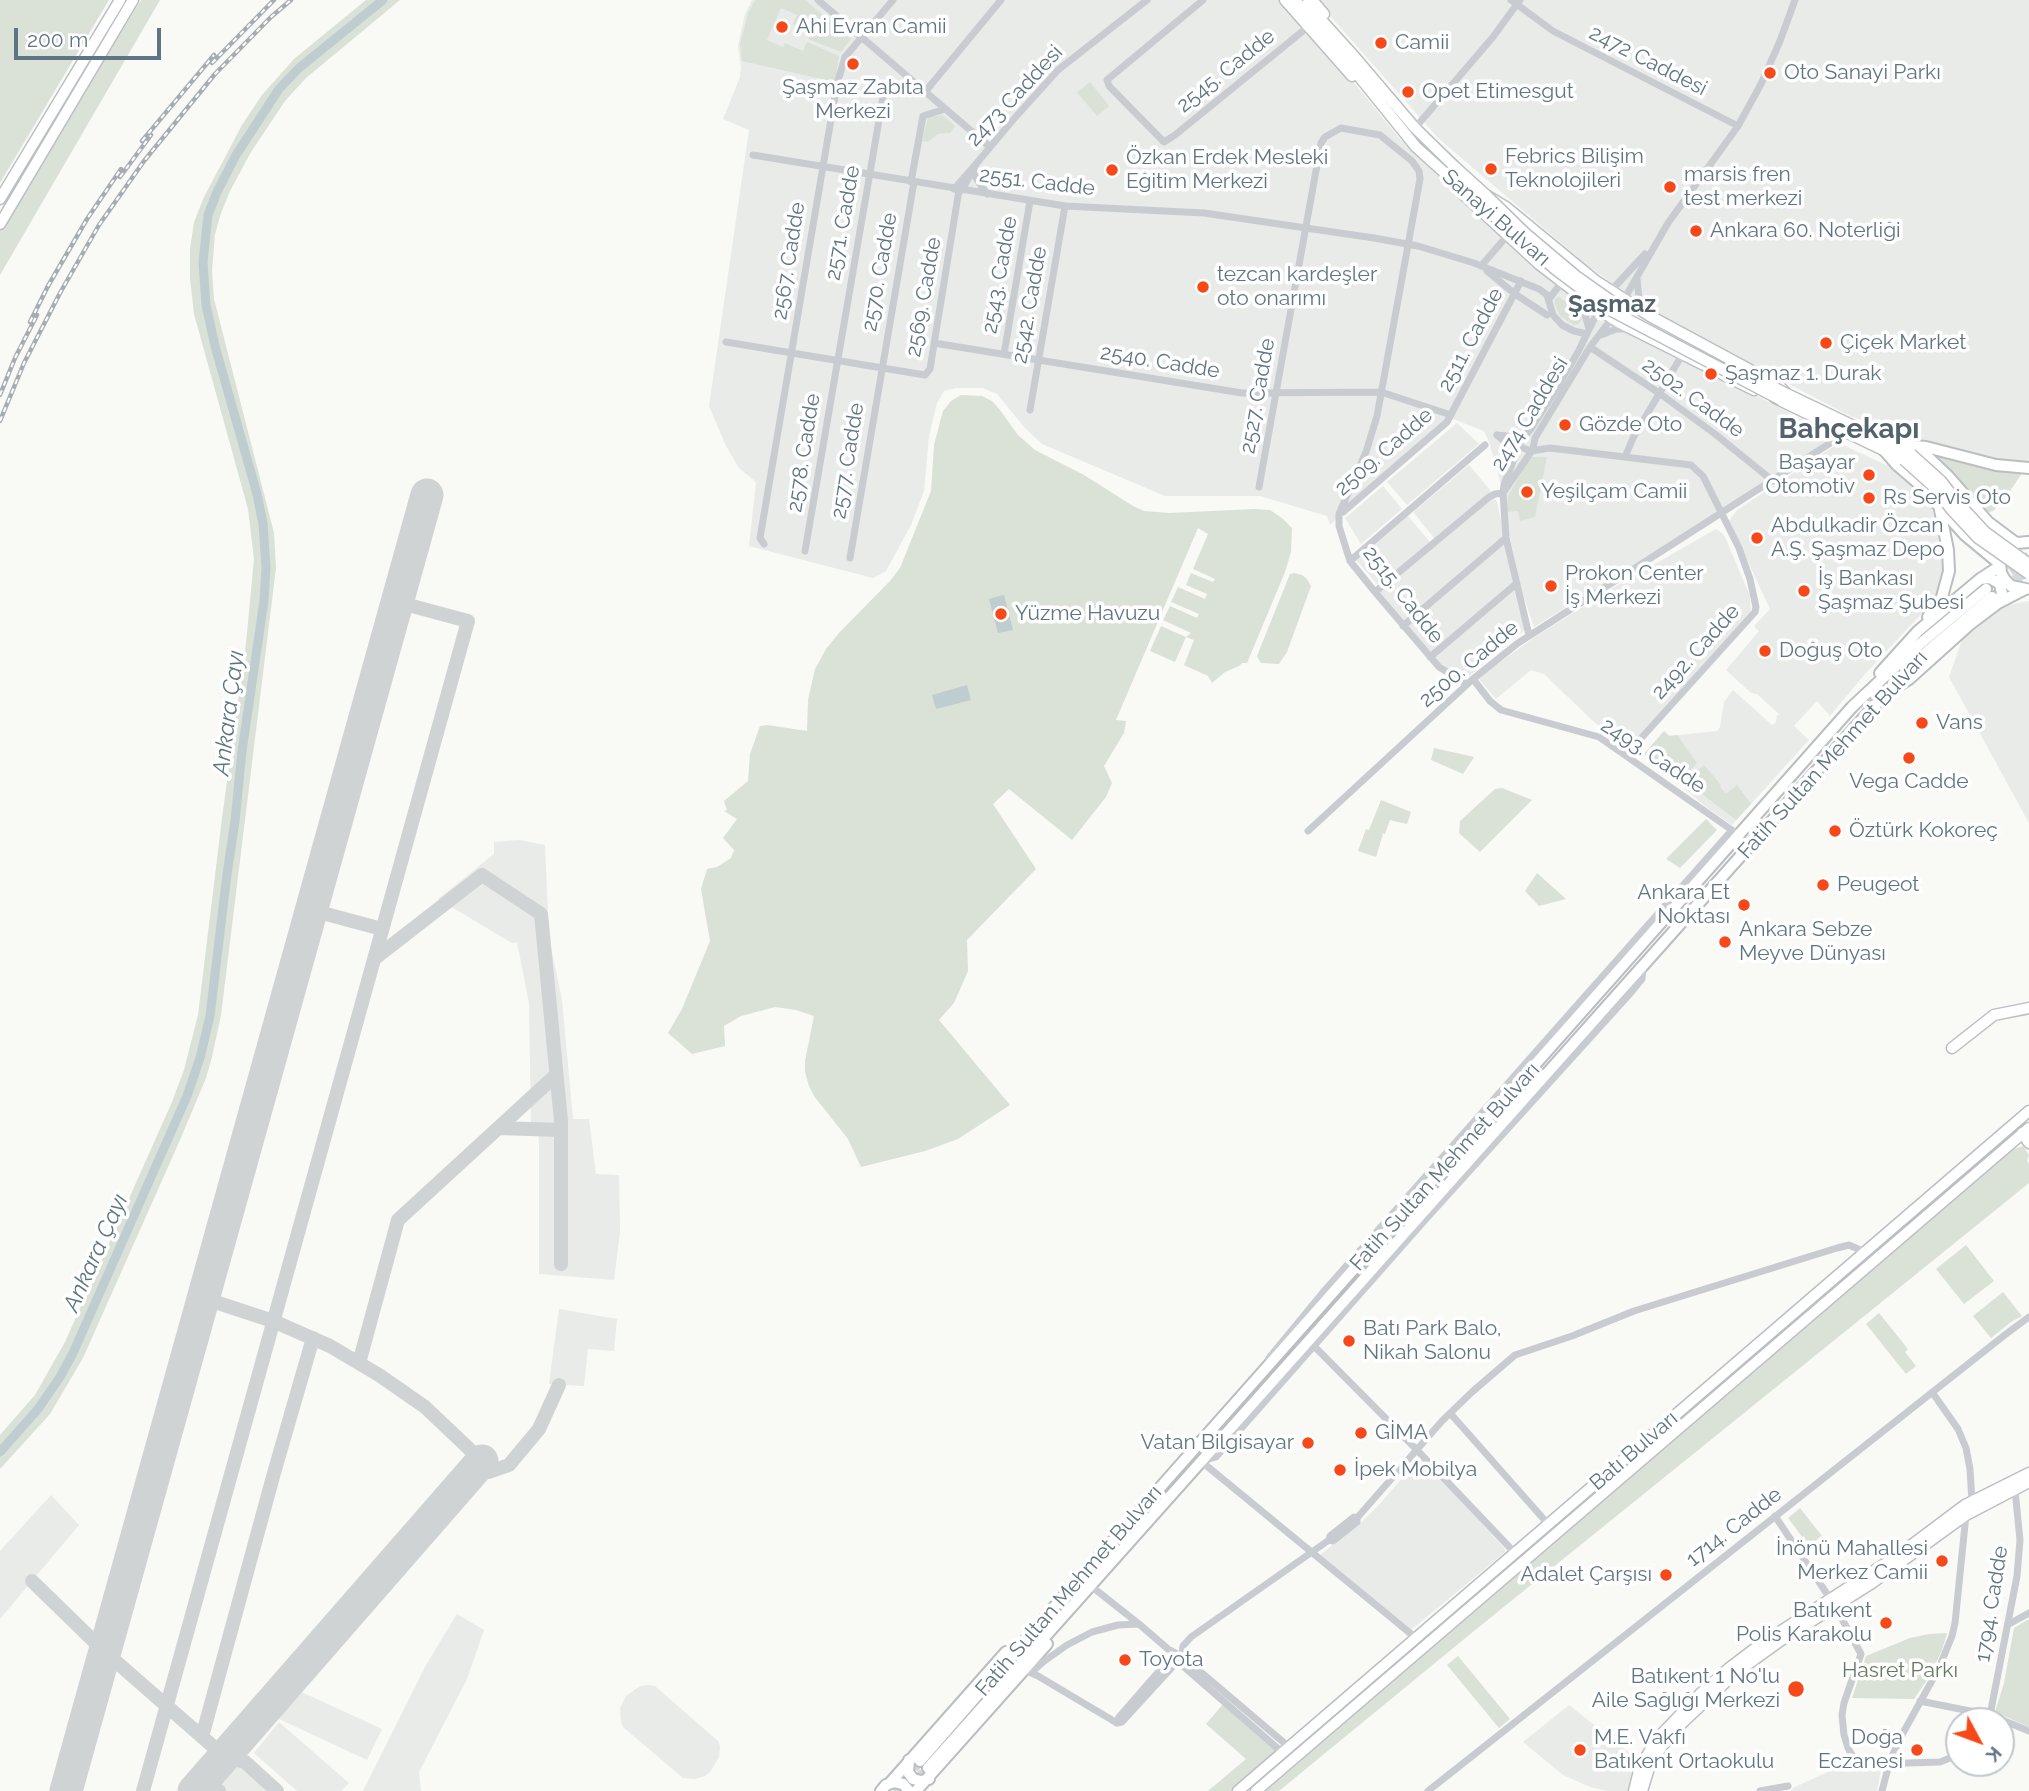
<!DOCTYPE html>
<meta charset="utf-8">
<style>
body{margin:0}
#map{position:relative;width:2029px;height:1791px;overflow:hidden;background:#f9f9f6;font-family:Raleway,sans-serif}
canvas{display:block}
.north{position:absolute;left:1945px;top:1707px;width:70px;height:70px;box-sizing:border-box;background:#fff;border:2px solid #bfc8ce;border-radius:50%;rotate:131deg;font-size:19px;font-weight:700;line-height:28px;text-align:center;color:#607584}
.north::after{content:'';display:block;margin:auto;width:24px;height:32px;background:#f64819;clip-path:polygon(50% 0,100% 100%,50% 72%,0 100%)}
.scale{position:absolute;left:14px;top:28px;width:147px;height:32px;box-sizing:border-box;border:4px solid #607584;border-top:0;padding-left:9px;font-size:21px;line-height:24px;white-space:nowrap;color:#607584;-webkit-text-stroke:5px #fff;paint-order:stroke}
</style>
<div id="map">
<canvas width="2029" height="1791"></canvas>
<div class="north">K</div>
<div class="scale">200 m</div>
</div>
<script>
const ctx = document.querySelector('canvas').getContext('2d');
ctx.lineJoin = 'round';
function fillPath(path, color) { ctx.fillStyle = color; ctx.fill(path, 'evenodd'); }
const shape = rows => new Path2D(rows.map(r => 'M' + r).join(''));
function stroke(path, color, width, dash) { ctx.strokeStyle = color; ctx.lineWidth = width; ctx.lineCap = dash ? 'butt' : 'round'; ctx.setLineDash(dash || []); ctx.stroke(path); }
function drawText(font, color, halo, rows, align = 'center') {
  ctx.font = font + ' Raleway,sans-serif'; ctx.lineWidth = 7; ctx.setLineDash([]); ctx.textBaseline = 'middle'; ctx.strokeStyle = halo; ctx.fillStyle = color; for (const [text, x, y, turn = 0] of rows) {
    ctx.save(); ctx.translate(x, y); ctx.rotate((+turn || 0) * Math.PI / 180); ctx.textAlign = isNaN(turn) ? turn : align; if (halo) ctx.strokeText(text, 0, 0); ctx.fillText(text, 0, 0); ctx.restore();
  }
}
fillPath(shape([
 [752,0,1287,0,1399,138,1521,245,1628,328,1837,438,1629,569,1534,627,1521,589,1508,529,1503,491,1489,442,1484,431,1453,419,1330,525,1327,516,1260,496,1165,496,1042,444,1024,427,997,394,983,388,956,388,944,391,937,403,929,436,924,491,911,525,886,571,873,578,749,546,756,482,739,468,726,446,709,406,749,130,723,119,740,77,741,67,738,46,745,14],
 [1316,0,2029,0,2029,464,2020,464,1939,446,1850,416,1660,317,1588,266,1438,138],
 [1457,423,1479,444,1407,505,1387,482],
 [1839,443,1895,469,1926,496,1934,515,1944,572,1937,593,1925,610,1864,675,1830,716,1817,701,1794,726,1809,740,1732,825,1706,807,1644,754,1664,731,1670,736,1717,731,1720,727,1724,702,1733,690,1772,725,1776,722,1777,715,1780,715,1757,694,1751,693,1726,670,1759,631,1754,626,1770,609,1729,521,1737,510],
 [1469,465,1491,491,1434,538,1413,512],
 [1383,486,1402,509,1361,544,1345,518],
 [1490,499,1495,499,1497,502,1525,630,1467,678,1462,677,1435,660,1378,592],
 [1408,516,1430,542,1378,585,1356,560],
 [1716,529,1722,533,1725,537,1750,596,1751,612,1627,749,1593,721,1544,674,1531,670,1496,699,1478,678,1535,637,1616,586],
 [2029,601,2029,823,1949,677,1962,640,2003,606],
 [519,840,545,845,549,938,562,1000,573,1119,589,1119,596,1174,619,1175,620,1232,614,1280,539,1274,539,1147,538,1123,531,1124,529,1003,517,942,512,943,438,899,494,854,494,842],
 [559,1309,617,1319,614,1351,588,1349,584,1386,549,1384],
 [1421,1457,1505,1549,1505,1552,1411,1630,1320,1555,1356,1527,1377,1507],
 [51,1495,79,1525,0,1619,0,1551],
 [457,1614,484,1630,467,1679,419,1772,421,1791,363,1791,426,1665],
 [649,1685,655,1686,718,1741,720,1746,719,1757,710,1772,705,1776,695,1779,683,1778,623,1727,621,1722,620,1708,626,1696,640,1686],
 [295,1689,382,1729,367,1760,279,1719,269,1718],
 [1569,1705,1637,1759,1631,1776,1629,1791,1608,1791,1590,1787,1563,1775,1523,1742],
 [279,1722,349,1783,341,1791,297,1791,254,1753],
 [242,1757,280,1791,213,1791],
 [1847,1763,1862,1769,1881,1769,1877,1791,1791,1791,1793,1788]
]), '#e9ebe9');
fillPath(shape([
 [0,0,109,0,0,183],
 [141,0,160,0,0,275,0,231],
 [366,0,400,0,306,78,285,101,251,152,230,191,221,213,215,234,212,271,214,299,274,533,276,568,221,1015,212,1057,206,1078,180,1140,83,1358,50,1414,0,1469,0,1435,35,1395,65,1342,172,1102,184,1070,198,1015,222,818,246,643,254,559,248,509,194,314,190,278,190,249,194,222,204,197,242,125,262,95,294,59],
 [755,0,805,0,851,39,841,52,808,39,811,32,793,24,797,15,781,8,767,40,783,47,785,43,803,51,807,42,839,56,835,82,742,61,740,45,748,13],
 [1090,82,1109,106,1097,116,1077,92],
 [942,115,955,126,950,133,938,134,928,142,922,141,928,117],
 [1559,297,1566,302,1571,297,1574,297,1576,300,1582,318,1579,324,1574,325,1560,316,1555,304,1555,299],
 [961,395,982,396,992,401,1000,410,1018,435,1035,450,1084,475,1133,506,1144,511,1169,513,1255,509,1270,510,1282,518,1292,528,1291,552,1285,572,1247,663,1242,663,1239,666,1225,672,1212,683,1208,676,1184,665,1194,640,1186,637,1175,662,1150,651,1161,626,1186,637,1191,633,1163,620,1170,606,1197,618,1199,614,1171,602,1178,587,1205,599,1207,594,1186,585,1191,573,1213,582,1215,579,1193,569,1208,534,1198,528,1116,720,1126,721,1124,733,1104,766,1112,783,1106,797,1072,840,1009,789,993,804,1036,869,967,940,968,971,954,1003,939,1020,1010,1105,958,1139,925,1151,861,1167,848,1139,814,1096,809,1086,805,1072,805,1061,814,1016,796,1010,775,1007,741,1016,724,1026,725,1046,692,1054,668,1033,682,1009,710,941,701,889,707,869,717,867,731,858,734,850,723,838,737,819,724,811,727,810,724,801,748,781,750,754,760,726,767,725,807,731,808,700,815,669,826,649,839,633,890,581,900,568,931,491,934,445,943,411,951,401],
 [1932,453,2023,472,2003,501,1993,511,1989,512,1979,504,1957,477],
 [1530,457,1547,457,1535,517,1520,521,1518,511,1506,512,1508,496],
 [1294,573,1302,575,1307,579,1311,586,1287,652,1279,664,1261,663,1257,656,1290,574],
 [1664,731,1669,736,1677,735,1697,763,1682,779,1674,780,1644,754],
 [1434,748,1474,757,1463,774,1431,760],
 [1704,765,1721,785,1720,787,1726,794,1737,785,1751,804,1736,820,1689,784,1690,777],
 [1502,788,1532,800,1480,852,1459,833,1460,821,1495,789],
 [1381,800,1411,812,1407,824,1390,820,1385,834,1378,832,1383,834,1376,857,1358,851,1366,829,1369,830],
 [1706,819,1717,830,1680,868,1666,859],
 [1537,873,1566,899,1539,906,1525,891],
 [2023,1146,2029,1155,2027,1161,2029,1163,2029,1183,1474,1631,1279,1791,1266,1791,2014,1149],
 [1966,1245,1994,1281,1964,1304,1936,1269],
 [2003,1292,2022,1316,2011,1322,1991,1338,1973,1316],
 [1879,1313,1908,1349,1905,1352,1916,1366,1906,1374,1866,1324],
 [1800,1508,1822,1536,1809,1546,1788,1518],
 [2029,1619,2029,1727,1995,1712,2004,1683,2014,1628],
 [1947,1633,1942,1650,1929,1677,1914,1699,1852,1698,1866,1656,1910,1638,1929,1634],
 [1458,1656,1510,1719,1499,1728,1447,1665],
 [1224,1703,1283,1753,1238,1791,1208,1791,1246,1759,1206,1724]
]), '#dae1d6');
fillPath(shape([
 [1004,595,1013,630,998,633,989,599],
 [967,685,971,700,936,709,932,695]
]), '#bfccd0');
stroke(shape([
 [0,1452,38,1409,60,1377,73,1353,187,1096,200,1058,210,1016,227,874,235,821,242,751,264,601,266,567,263,524,257,494,215,346,206,305,203,262,208,215,217,192,236,155,279,89,299,68,383,0]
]), '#bfccd0', 9);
stroke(shape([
 [311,910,382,929],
 [374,959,482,875,541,914,561,1121,561,1264],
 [498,1128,561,1130],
 [203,1298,273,1321,330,1346,379,1375,425,1407,482,1461],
 [359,1363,398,1220,556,1075],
 [479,1464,489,1472,509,1465,539,1429,559,1385],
 [32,1581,105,1652,224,1756,245,1762,277,1791],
 [202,1737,274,1473,313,1338],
 [202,1781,219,1791],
 [143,1791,468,621,397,602]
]), '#cfd3d4', 14);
stroke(shape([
 [66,1791,427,495],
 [194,1791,482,1461]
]), '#cfd3d4', 33);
stroke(shape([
 [1998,580,2029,556],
 [2003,589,2029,569],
 [894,1791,920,1761],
 [907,1791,928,1768]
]), '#d3d8da', 10, [10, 5]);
const major = shape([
 [1285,0,1352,76],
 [1295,0,1345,59,1416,147,1456,183,1463,194,1539,264,1595,307,1618,322,1754,390],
 [1312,0,1324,14],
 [1307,4,1353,55,1415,128,1454,166,1486,195,1506,207,1596,281,1650,316,1778,385,1787,394,1860,429],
 [0,199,120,0],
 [0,224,133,0],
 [1775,398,1904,460],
 [1880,439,1911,454],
 [1952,1048,1994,1015,2029,1008],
 [2022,1133,2029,1143],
 [1238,1791,2029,1111],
 [1256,1791,2029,1128],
 [1634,1791,1640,1767,1657,1739,1701,1693,1728,1669,1761,1644,1897,1556,1965,1505,2029,1473],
 [1642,1791,1649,1768,1662,1746,1681,1724,1733,1675,1780,1641,1872,1583,1966,1515,2029,1482]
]);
const highway = shape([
 [1853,426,1913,446,1928,457,1948,476,1988,522,2016,543],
 [1913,446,1926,447,1996,465,2029,468],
 [1883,449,1897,465,1918,483,1965,535,2000,564],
 [2010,546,2016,543,2029,542],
 [2000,562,2001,573,2005,580,2011,586,2026,589],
 [1980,579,1990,578,2000,584,2002,594,1998,603],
 [1928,617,1942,597,1949,571,1948,550,1940,510],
 [1880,673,1918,631,1980,579,2000,566],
 [1896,687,1909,679,1969,625,1998,603,2025,589],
 [909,1760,908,1772,913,1779,921,1781,929,1779],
 [920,1761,1056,1605,1852,707,1915,648,1986,589],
 [928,1768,1885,694,1924,654,1992,597],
 [890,1783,1006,1652],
 [881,1791,886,1785,894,1782,903,1784,909,1791],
 [916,1791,1047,1644]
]);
stroke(major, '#bbbfc3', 13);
stroke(highway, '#babec1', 14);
stroke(shape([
 [818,0,990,147],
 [1203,0,1107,80,1109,86,1164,142,1175,135,1309,26],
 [1511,0,1553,31,1738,126],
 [925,92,1001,0],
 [1415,128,1493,37,1520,0],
 [753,155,1065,206,1204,213,1374,238,1418,246,1474,263,1539,289,1547,295,1553,315,1562,325,1574,331,1587,334],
 [976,164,1012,121,1058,70,1147,0],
 [974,168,976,178,987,194],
 [911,182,923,116,945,109],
 [954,189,976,164,962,190],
 [1481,266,1507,236],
 [1487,271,1515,294,1547,315],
 [1637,279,1639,299,1645,311],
 [1608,294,1645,254],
 [1580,296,1589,329],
 [1549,299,1562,282],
 [1623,301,1668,223,1738,126,1761,84,1780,41,1795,0],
 [1601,335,1616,329,1630,329],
 [726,342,925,375,930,369,959,190],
 [934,343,1242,393,1381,392,1451,415],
 [1590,347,1659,393,1715,434,1773,481],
 [1004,354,1030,201],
 [1030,410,1065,206],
 [1497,435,1504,441,1531,451,1550,448,1691,465,1703,476,1739,548,1750,579,1756,607,1755,612,1626,755],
 [1497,435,1515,437,1524,435],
 [1625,457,1633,438,1682,355],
 [1259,487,1321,143,1325,137,1341,128,1380,135,1412,161,1419,171,1420,179,1377,416,1366,452,1339,514,1339,526,1350,561,1375,592,1439,667,1467,684],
 [1503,493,1533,449,1535,438,1590,347,1615,314],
 [1343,512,1447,422,1521,281],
 [764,544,760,538,837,84,845,57,893,0],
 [805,551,884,91],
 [850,558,914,182],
 [1350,561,1485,445],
 [1375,592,1489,497,1495,494,1503,493],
 [1403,626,1506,538],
 [1529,635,1506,538,1503,493,1504,485,1521,440,1531,429,1557,388,1578,352,1600,307],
 [1430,657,1516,584],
 [1473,679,1490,701,1501,710,1599,737,1736,833],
 [1308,831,1473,679,1518,643,1846,433],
 [1315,1347,1417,1450,1515,1553],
 [1269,1358,1325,1290,1732,830],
 [1932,1392,1958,1429,1966,1448,1970,1469,1972,1502],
 [1450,1413,1548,1524],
 [1202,1461,1216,1457,1426,1219,1628,996,1642,979,1643,967],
 [1202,1462,1416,1638],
 [1775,1516,1831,1600],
 [1329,1540,1330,1536,1354,1517,1357,1518],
 [1091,1586,1139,1624,1168,1649,1183,1657,1289,1747],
 [1835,1606,1861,1654,1844,1703,1842,1715,1844,1735,1848,1748,1853,1757,1863,1763,1876,1764,1940,1762,1950,1758,1959,1748],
 [2009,1624,2029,1613],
 [1175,1659,1283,1753],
 [1027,1671,1038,1676,1117,1723],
 [1031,1673,1043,1662,1067,1645,1092,1632,1118,1625,1139,1624],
 [1920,1701,1990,1715,2029,1731],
 [1984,1721,1990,1715,2017,1576,2020,1540,2015,1490],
 [1117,1723,1122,1722,1177,1662,1182,1656,1183,1646,1191,1637,1329,1540,1333,1541,1357,1522,1357,1518,1442,1421,1472,1392,1515,1355,1572,1336,1634,1311,1837,1248,1849,1245,1865,1252],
 [1117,1723,1119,1717,1174,1654],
 [1428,1791,2006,1334,2029,1317],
 [1760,1791,1788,1786],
 [1882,1791,1889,1764,1898,1742,1939,1668,1952,1636,1955,1623,1966,1515]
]), '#c8ccd0', 7);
stroke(major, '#fff', 10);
stroke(highway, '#fff', 10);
const rail = shape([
 [212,63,274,0],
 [142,141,214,55],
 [120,177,151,135],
 [30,322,48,286,87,219,121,169],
 [0,395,15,358,37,315],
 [0,421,24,363,60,293,99,225,144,161,215,74,271,17,291,0]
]);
stroke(rail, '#a5adb3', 4.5);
stroke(rail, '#fff', 2, [5]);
const majorBridge = shape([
 [1456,183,1555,269,1608,309,1781,400],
 [1486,195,1525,233,1576,276,1627,312],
 [1743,372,1787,394],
 [1911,454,1941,481,1958,503,1985,532,2029,564],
 [1904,460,1934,487,1951,509,1978,538,2029,574]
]);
stroke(majorBridge, '#bbbfc3', 13, []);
stroke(majorBridge, '#fff', 10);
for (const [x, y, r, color] of [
 [782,27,7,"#f64819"],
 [1381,43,7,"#f64819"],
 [853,64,7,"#f64819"],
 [1770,73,7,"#f64819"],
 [1408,92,7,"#f64819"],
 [1491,169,7,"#f64819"],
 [1112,170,7,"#f64819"],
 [1670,187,7,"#f64819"],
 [1696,231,7,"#f64819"],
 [1203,287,7,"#f64819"],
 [1826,343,7,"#f64819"],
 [1711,374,7,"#f64819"],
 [1565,425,7,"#f64819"],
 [1869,475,7,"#f64819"],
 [1527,492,7,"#f64819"],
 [1869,498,7,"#f64819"],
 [1757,538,7,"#f64819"],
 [1551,586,7,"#f64819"],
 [1804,591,7,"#f64819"],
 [1001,614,7,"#f64819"],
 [1765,651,7,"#f64819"],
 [1922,723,7,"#f64819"],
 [1909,758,7,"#f64819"],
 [1835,831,7,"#f64819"],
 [1823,885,7,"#f64819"],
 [1744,905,7,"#f64819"],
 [1725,942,7,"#f64819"],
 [1349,1341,7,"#f64819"],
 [1361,1433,7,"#f64819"],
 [1308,1443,7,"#f64819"],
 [1340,1470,7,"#f64819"],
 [1942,1561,7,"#f64819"],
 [1666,1575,7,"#f64819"],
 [1886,1623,7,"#f64819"],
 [1125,1660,7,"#f64819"],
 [1796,1689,9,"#f64819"],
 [1580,1750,7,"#f64819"],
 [1917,1750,7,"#f64819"]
]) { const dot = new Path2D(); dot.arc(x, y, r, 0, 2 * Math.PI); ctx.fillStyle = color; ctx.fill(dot); stroke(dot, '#fff', 2.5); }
drawText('21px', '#607584', '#fff', [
 ["Ahi Evran Camii",796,27],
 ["Camii",1395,43],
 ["Oto Sanayi Parkı",1784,73],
 ["Şaşmaz Zabıta",853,88,"center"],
 ["Merkezi",853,112,"center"],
 ["Opet Etimesgut",1422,92],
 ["Febrics Bilişim",1505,157],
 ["Teknolojileri",1505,181],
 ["Özkan Erdek Mesleki",1126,158],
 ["Eğitim Merkezi",1126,182],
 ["marsis fren",1684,175],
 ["test merkezi",1684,199],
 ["Ankara 60. Noterliği",1710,231],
 ["tezcan kardeşler",1217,275],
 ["oto onarımı",1217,299],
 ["Çiçek Market",1840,343],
 ["Şaşmaz 1. Durak",1725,374],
 ["Gözde Oto",1579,425],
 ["Başayar",1855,463,"right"],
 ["Otomotiv",1855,487,"right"],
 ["Yeşilçam Camii",1541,492],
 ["Rs Servis Oto",1883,498],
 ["Abdulkadir Özcan",1771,526],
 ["A.Ş. Şaşmaz Depo",1771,550],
 ["Prokon Center",1565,574],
 ["İş Merkezi",1565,598],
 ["İş Bankası",1818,579],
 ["Şaşmaz Şubesi",1818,603],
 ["Yüzme Havuzu",1015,614],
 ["Doğuş Oto",1779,651],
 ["Vans",1936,723],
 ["Vega Cadde",1909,782,"center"],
 ["Öztürk Kokoreç",1849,831],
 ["Peugeot",1837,885],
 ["Ankara Et",1730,893,"right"],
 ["Noktası",1730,917,"right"],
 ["Ankara Sebze",1739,930],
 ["Meyve Dünyası",1739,954],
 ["Batı Park Balo,",1363,1329],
 ["Nikah Salonu",1363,1353],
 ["GİMA",1375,1433],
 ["Vatan Bilgisayar",1294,1443,"right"],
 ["İpek Mobilya",1354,1470],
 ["İnönü Mahallesi",1928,1549,"right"],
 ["Merkez Camii",1928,1573,"right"],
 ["Adalet Çarşısı",1652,1575,"right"],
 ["Batıkent",1872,1611,"right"],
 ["Polis Karakolu",1872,1635,"right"],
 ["Toyota",1139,1660],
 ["Batıkent 1 No'lu",1780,1677,"right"],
 ["Aile Sağlığı Merkezi",1780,1701,"right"],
 ["M.E. Vakfı",1594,1738],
 ["Batıkent Ortaokulu",1594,1762],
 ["Doğa",1903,1738,"right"],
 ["Eczanesi",1903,1762,"right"]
], 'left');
drawText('21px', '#607584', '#fff', [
 ["2472 Caddesi",1648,61,27],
 ["2545. Cadde",1226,71,-39],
 ["2473 Caddesi",1015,96,-47],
 ["2551. Cadde",1037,182,7],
 ["Sanayi Bulvarı",1496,218,41],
 ["2571. Cadde",843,223,-80],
 ["2567. Cadde",789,261,-81],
 ["2570. Cadde",880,272,-80],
 ["2543. Cadde",1000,275,-80],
 ["2569. Cadde",924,297,-80],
 ["2542. Cadde",1030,305,-80],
 ["2511. Cadde",1471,340,-62],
 ["2540. Cadde",1160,362,9],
 ["2527. Cadde",1258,396,-80],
 ["2502. Cadde",1693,398,36],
 ["2474 Caddesi",1530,414,-59],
 ["2509. Cadde",1384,452,-41],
 ["2578. Cadde",804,453,-81],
 ["2577. Cadde",848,461,-81],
 ["2515. Cadde",1403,595,52],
 ["2492. Cadde",1696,652,-48],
 ["2500. Cadde",1469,664,-40],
 ["Fatih Sultan Mehmet Bulvarı",1833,755,-48],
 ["2493. Cadde",1653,756,33],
 ["Fatih Sultan Mehmet Bulvarı",1445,1167,-48],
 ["Batı Bulvarı",1634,1451,-41],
 ["1714. Cadde",1734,1527,-38],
 ["Fatih Sultan Mehmet Bulvarı",1069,1591,-49],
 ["1794. Cadde",1992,1604,-81]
]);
drawText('21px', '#667a60', '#fff', [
 ["Hasret Parkı",1900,1671]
]);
drawText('italic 23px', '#5b767e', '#fff', [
 ["Ankara Çayı",229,713,-83],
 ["Ankara Çayı",96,1253,-66]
]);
drawText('bold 24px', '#53636e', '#fff', [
 ["Şaşmaz",1612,305]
]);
drawText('bold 28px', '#53636e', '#fff', [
 ["Bahçekapı",1849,430]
]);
</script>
